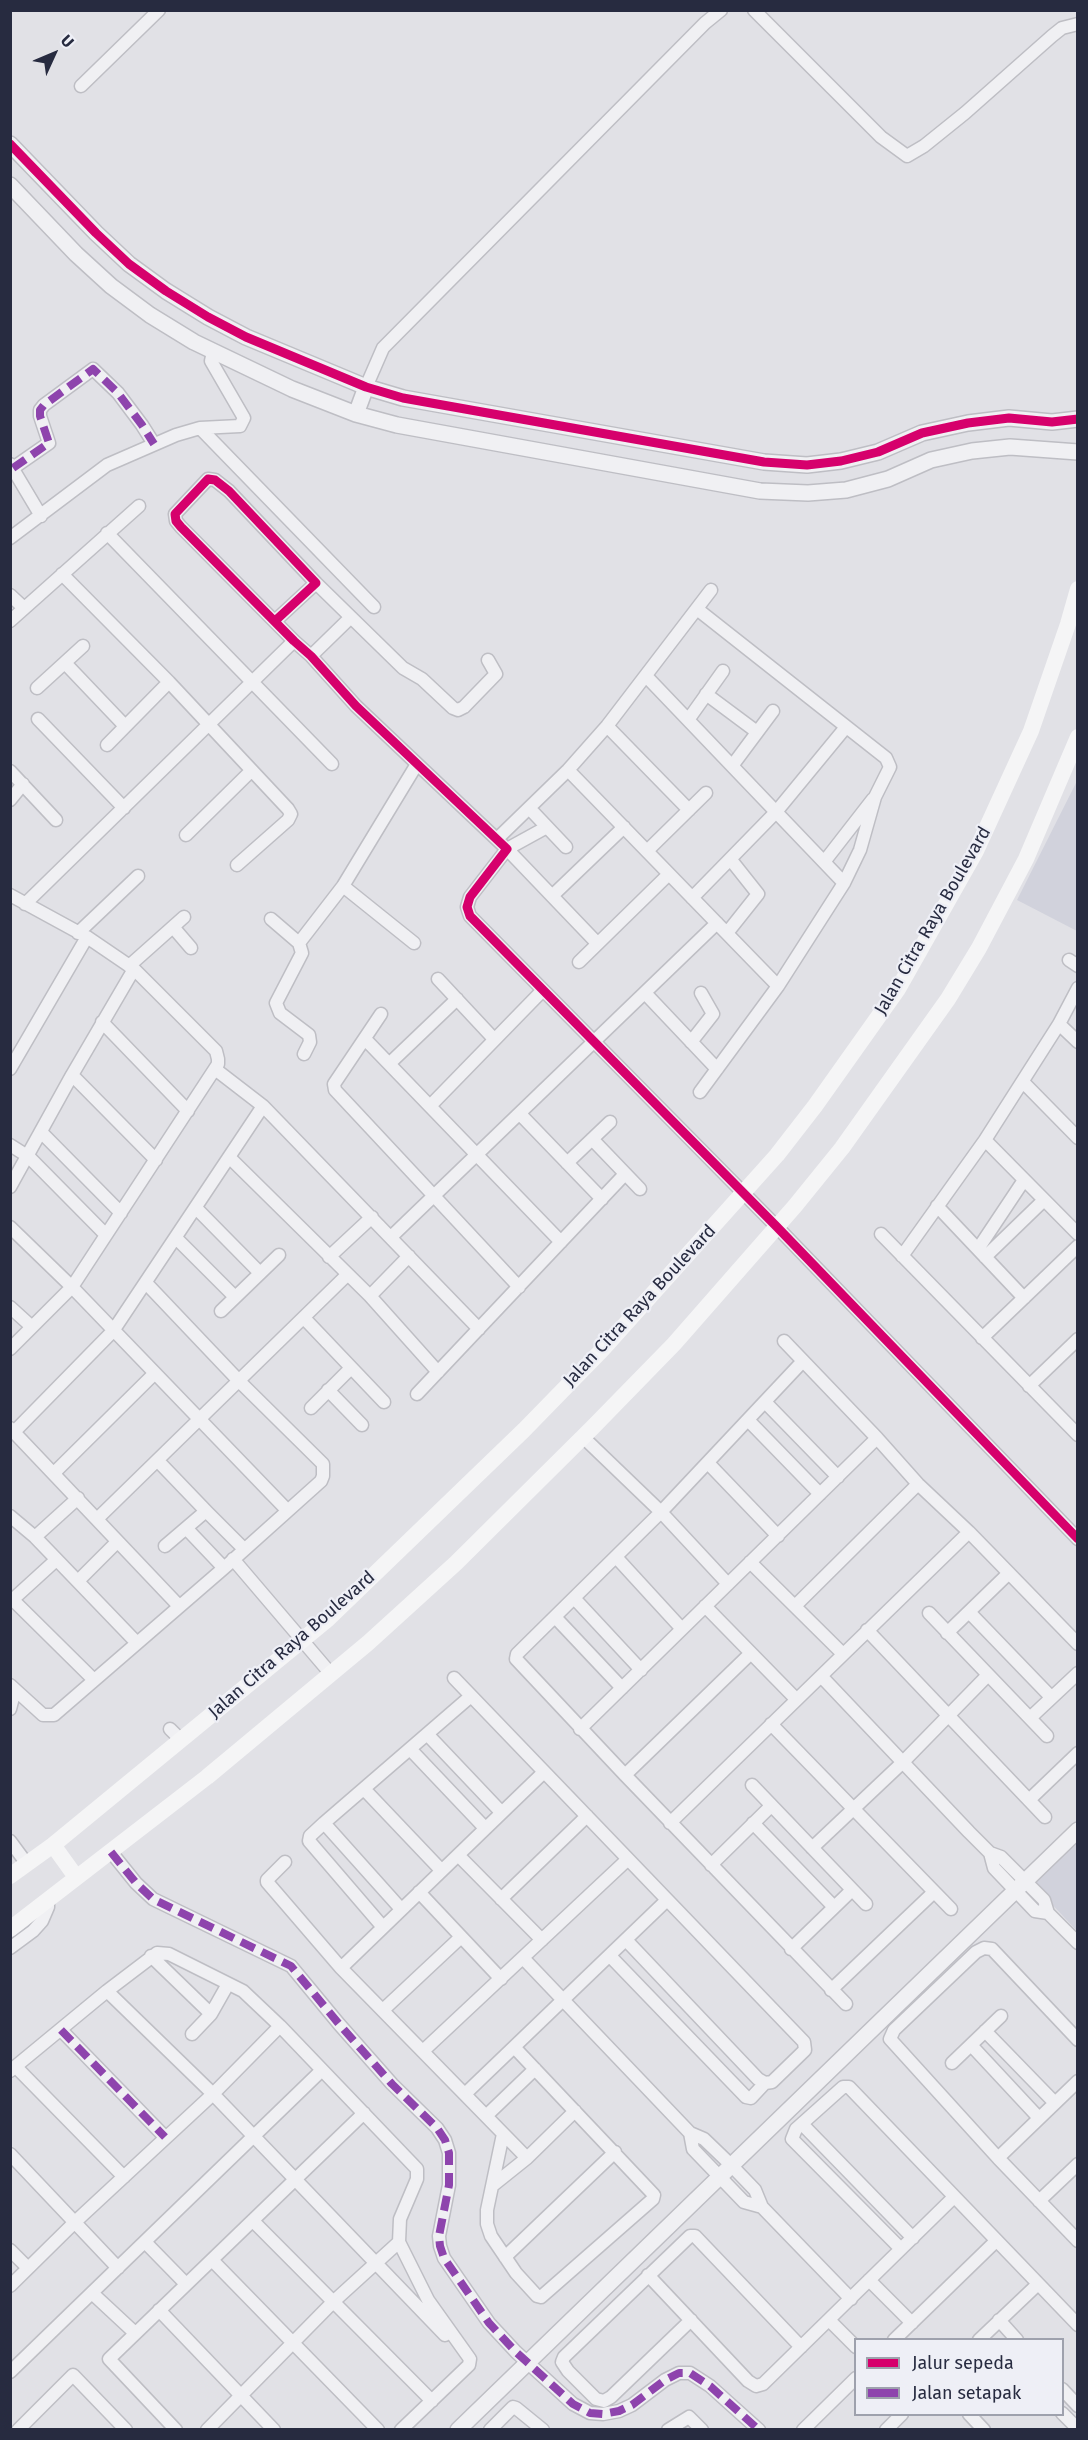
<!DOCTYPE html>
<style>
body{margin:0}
#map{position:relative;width:1088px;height:2440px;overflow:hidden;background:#e1e1e6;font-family:"Fira Sans",sans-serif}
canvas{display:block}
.frame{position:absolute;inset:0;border:12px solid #272b40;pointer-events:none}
.legend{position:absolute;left:854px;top:2338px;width:210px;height:78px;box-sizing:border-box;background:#eeeff6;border:2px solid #9ea1ad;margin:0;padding:8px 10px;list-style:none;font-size:18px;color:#272b40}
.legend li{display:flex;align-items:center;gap:12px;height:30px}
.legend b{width:30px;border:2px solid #9ea1ad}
.north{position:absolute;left:24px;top:24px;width:60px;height:60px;-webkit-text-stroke:4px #eeeff6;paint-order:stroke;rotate:46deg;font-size:16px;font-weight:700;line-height:24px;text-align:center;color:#272b40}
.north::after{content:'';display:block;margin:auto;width:21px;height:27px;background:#272b40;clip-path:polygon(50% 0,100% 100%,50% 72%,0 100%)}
</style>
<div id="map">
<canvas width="1088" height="2440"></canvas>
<div class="frame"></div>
<ul class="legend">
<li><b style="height:8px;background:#d6006c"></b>Jalur sepeda</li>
<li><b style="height:8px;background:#8e44ad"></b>Jalan setapak</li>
</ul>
<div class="north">U</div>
</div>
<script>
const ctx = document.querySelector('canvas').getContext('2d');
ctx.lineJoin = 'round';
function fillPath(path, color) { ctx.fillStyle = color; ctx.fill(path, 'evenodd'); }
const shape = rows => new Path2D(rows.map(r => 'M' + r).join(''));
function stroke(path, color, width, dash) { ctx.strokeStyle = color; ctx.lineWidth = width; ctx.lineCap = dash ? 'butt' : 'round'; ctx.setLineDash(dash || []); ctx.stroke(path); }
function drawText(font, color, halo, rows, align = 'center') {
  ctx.font = font + ' "Fira Sans",sans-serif'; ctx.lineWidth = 4.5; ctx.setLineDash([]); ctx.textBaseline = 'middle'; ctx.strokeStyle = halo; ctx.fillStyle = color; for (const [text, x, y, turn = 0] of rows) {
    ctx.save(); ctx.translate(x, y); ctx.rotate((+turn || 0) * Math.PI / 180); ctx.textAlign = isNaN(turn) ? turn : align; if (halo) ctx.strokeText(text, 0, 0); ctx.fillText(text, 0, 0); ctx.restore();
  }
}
fillPath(shape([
 [1077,781,1077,931,1017,900],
 [1076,1843,1078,1845,1077,1931,1033,1884]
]), '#d1d2dc');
const minor = shape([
 [754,10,881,137,907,156,924,146,965,113,1052,36,1062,28,1078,24],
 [81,86,159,10],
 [366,387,383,348,705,23,721,10],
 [200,428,374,607],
 [10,464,41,516],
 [13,468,49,443,40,416,40,410,44,405,93,369,118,393,142,425,154,444],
 [107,533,332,764],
 [10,538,107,465,176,435,200,428,240,426,244,418,211,361,213,352],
 [62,574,169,682,288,809,291,814,288,820,237,865],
 [316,583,403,668,422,679,453,708,458,710,464,707,496,674,488,660],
 [10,595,24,608],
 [697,609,886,758,890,767,875,797,860,850,844,883,778,986,700,1092],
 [10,621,139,506],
 [275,621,316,583,229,491,215,480,208,479,175,514,176,521,181,527,294,641,311,656,356,706,507,849,470,897,467,907,470,916,777,1227,1078,1539],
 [311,656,350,618],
 [65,663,125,726],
 [646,676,844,883],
 [37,688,83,646],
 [706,694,757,732],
 [38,719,124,808],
 [688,720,723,671],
 [607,726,689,810],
 [107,745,169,682],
 [732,766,773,711],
 [568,770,778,986],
 [10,771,56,820],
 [10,800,23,784],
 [530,809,566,847],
 [547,827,507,849,597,943],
 [186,835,251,771],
 [498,838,568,770,607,726,711,590],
 [647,851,706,793],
 [824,862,873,799],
 [343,886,414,943],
 [10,895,87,937,134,969,216,1051,218,1059,218,1064,72,1287,10,1349],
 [552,896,624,827],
 [692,898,776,812,846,727],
 [25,904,294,641],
 [271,919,299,943,343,886,417,764],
 [173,927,191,948],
 [78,933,138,876],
 [727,933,758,894,731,860],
 [299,943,302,953,276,1003,280,1013,309,1035,310,1042,304,1054],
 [1069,960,1078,966],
 [579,962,669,874],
 [129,966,184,917],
 [438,979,494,1039],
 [645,993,717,1069],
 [381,1014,334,1084,335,1090,519,1287],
 [102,1022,188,1111],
 [1059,1024,1078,1042],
 [365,1039,561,1242],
 [691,1042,713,1014,701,993],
 [390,1063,457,999],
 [10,1069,87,937],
 [215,1069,263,1106],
 [72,1075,156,1160],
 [1023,1082,1078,1138],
 [430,1106,543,990],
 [520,1114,602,1199],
 [41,1132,121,1213],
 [592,1139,640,1189],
 [985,1140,1078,1234],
 [10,1145,29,1157,106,1235],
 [229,1157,370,1296,438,1372],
 [567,1163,610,1122],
 [10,1187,72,1075,134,969],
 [937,1206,1024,1298],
 [196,1208,260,1273],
 [10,1227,72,1287,287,1510],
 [881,1234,1078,1435],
 [391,1237,717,923],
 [176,1238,235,1297],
 [978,1249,1024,1180],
 [902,1256,985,1140,1059,1024,1078,988],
 [329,1257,372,1217],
 [985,1257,1044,1200],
 [370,1296,409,1256],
 [10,1307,32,1327],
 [221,1311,279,1255],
 [304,1318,384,1402],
 [982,1338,1078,1246],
 [784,1341,877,1438,918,1484,969,1532,1078,1644],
 [803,1361,661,1512,517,1654,516,1659,625,1775,846,2004],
 [1029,1386,1078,1339],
 [328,1390,362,1425],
 [417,1394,625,1174],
 [765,1402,838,1477],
 [311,1408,351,1368],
 [748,1420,820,1494],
 [10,1428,179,1606],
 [14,1432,113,1331,263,1106,479,1329],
 [583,1437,661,1512,728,1584],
 [158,1461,206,1511,165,1546],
 [708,1463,778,1536],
 [54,1473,155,1373],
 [206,1511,244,1549],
 [10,1516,35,1537,137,1643],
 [97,1519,347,1275],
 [186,1528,224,1568],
 [35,1537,78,1498],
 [616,1557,682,1629],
 [233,1559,331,1674],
 [750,1562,843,1654],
 [78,1581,117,1542],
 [574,1598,641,1670],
 [13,1600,94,1680],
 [10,1602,55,1561],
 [705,1606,796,1699],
 [795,1606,918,1484],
 [969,1612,1051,1697],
 [929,1613,1047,1736],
 [555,1617,622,1688],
 [867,1630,1045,1817],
 [947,1633,1009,1573],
 [821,1676,969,1832,990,1853,1001,1857,1044,1900,1048,1913,1078,1943],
 [454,1678,804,2042,805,2050,772,2082,765,2083,758,2079,626,1940],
 [10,1685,43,1715,54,1715,224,1568,321,1481,323,1476,323,1464,240,1382,146,1283],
 [10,1709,15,1690],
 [1030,1718,1078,1673],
 [771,1724,951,1909],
 [170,1729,181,1740],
 [580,1729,877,1438],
 [427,1734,501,1812],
 [410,1749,485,1828],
 [625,1775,750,1654],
 [752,1785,866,1904],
 [364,1789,441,1870],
 [1029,1800,1078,1753],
 [324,1823,310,1836,309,1841,382,1926],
 [670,1823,969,1532],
 [753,1823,834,1907],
 [10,1841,27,1864],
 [812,1848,902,1763,988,1675],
 [111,1852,136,1883,153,1899,291,1966,339,2024,392,2084,437,2128,445,2140,449,2153,449,2185,439,2236,440,2246,444,2258,489,2323,516,2352,573,2404,590,2413,603,2414,619,2411,632,2405,665,2380,679,2373,690,2373,710,2386,759,2430],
 [990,1853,994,1868,1035,1911,1048,1913],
 [458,1855,542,1940],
 [285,1862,267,1880,267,1882,341,1968,527,2158,492,2186],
 [711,1865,771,1806],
 [419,1892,501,1979],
 [501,1899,587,1816],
 [401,1909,324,1823,471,1696],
 [10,1948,33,1931,42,1921,48,1907,48,1900],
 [791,1949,852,1890],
 [151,1956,211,2014],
 [610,1956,746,2097,751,2098,765,2083],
 [523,1958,690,2133,704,2139,730,2164,755,2190,762,2207,851,2299],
 [341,1968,544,1772],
 [831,1990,934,1892],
 [107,1991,213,2094,445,2335],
 [383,2010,461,1937],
 [61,2030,165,2137],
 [985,2031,1055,2103],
 [192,2034,211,2014,228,1984],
 [1078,2040,992,1949,984,1948,976,1952,894,2030,890,2039,998,2158,1078,2241],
 [971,2045,1039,2118],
 [423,2051,628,1859],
 [952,2063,1001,2016],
 [16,2067,124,2177],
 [10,2071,107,1991,157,1953,169,1954,243,1991,280,2026,417,2169,417,2179,400,2219,399,2242,428,2300,470,2359,469,2365,401,2430],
 [465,2094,667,1900],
 [486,2116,535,2069],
 [802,2124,913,2238],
 [690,2133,693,2149,744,2202,762,2207],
 [503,2134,487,2210,487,2224,491,2236,516,2273,537,2296,541,2297,653,2199,654,2195,514,2047],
 [10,2154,118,2268],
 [527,2158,575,2111],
 [998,2158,1078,2081],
 [1039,2201,1078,2164],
 [253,2221,432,2401],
 [145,2242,186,2284],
 [901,2249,792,2139,796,2129,843,2087,849,2087,1078,2325],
 [10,2250,28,2268],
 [505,2257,615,2152],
 [212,2260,378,2430],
 [648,2275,748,2381,756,2386,763,2384,954,2197],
 [869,2280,912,2323],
 [10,2286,75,2222,213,2094,280,2026],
 [92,2293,135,2333],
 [159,2310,274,2430],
 [691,2320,611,2397,604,2401,596,2399,568,2371,562,2362,564,2357,690,2236,695,2236,801,2347],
 [829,2320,856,2347],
 [999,2320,1017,2340],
 [894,2340,996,2241],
 [979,2340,1038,2284],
 [10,2372,322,2070],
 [1062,2389,1078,2406],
 [1062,2413,1078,2429],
 [969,2414,984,2430],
 [18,2430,73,2375,126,2430],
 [176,2430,109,2359,364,2113],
 [207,2430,333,2302,399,2242],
 [490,2430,513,2407,516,2408,543,2430],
 [668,2430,689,2417,702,2430],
 [803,2430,856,2378],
 [886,2430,902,2414]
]);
const tertiary = shape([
 [10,144,96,233,129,264,166,291,208,317,246,337,366,387,403,398,764,462,807,465,841,461,878,452,922,433,968,423,1009,418,1052,422,1078,419],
 [10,185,76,254,111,286,150,315,194,342,292,389,356,414,397,425,760,491,808,493,846,490,888,479,931,460,972,451,1010,447,1078,452],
 [356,414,366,387],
 [458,2430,1078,1830]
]);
stroke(minor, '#bebec4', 15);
stroke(tertiary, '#bebec4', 18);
stroke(minor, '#f0f0f3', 12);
stroke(tertiary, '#f0f0f3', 15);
stroke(shape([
 [53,1845,76,1877],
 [10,1876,53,1845,328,1619,524,1430,603,1349,777,1155,815,1106,898,989,976,851,1031,731,1068,624,1078,589],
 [10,1929,207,1777,368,1643,456,1563,593,1427,674,1344,795,1206,842,1148,948,999,979,948,1026,859,1078,737]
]), '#f5f5f6', 16);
stroke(shape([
 [13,468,49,443,40,416,40,410,44,405,93,369,118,393,142,425,154,444],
 [111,1852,136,1883,153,1899,291,1966,339,2024,392,2084,437,2128,445,2140,449,2153,449,2185,439,2236,440,2246,444,2258,489,2323,516,2352,573,2404,590,2413,603,2414,619,2411,632,2405,665,2380,679,2373,690,2373,710,2386,759,2430],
 [61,2030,165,2137]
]), '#8e44ad', 8, [15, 8]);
stroke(shape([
 [10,144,96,233,129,264,166,291,208,317,246,337,366,387,403,398,764,462,807,465,841,461,878,452,922,433,968,423,1009,418,1052,422,1078,419],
 [275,621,316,583,229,491,215,480,208,479,175,514,176,521,181,527,294,641,311,656,356,706,507,849,470,897,467,907,470,916,777,1227,1078,1539]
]), '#d6006c', 9);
drawText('18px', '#272b40', '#eeeff6', [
 ["Jalan Citra Raya Boulevard",933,921,-60],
 ["Jalan Citra Raya Boulevard",640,1306,-47],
 ["Jalan Citra Raya Boulevard",292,1645,-41]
]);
</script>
